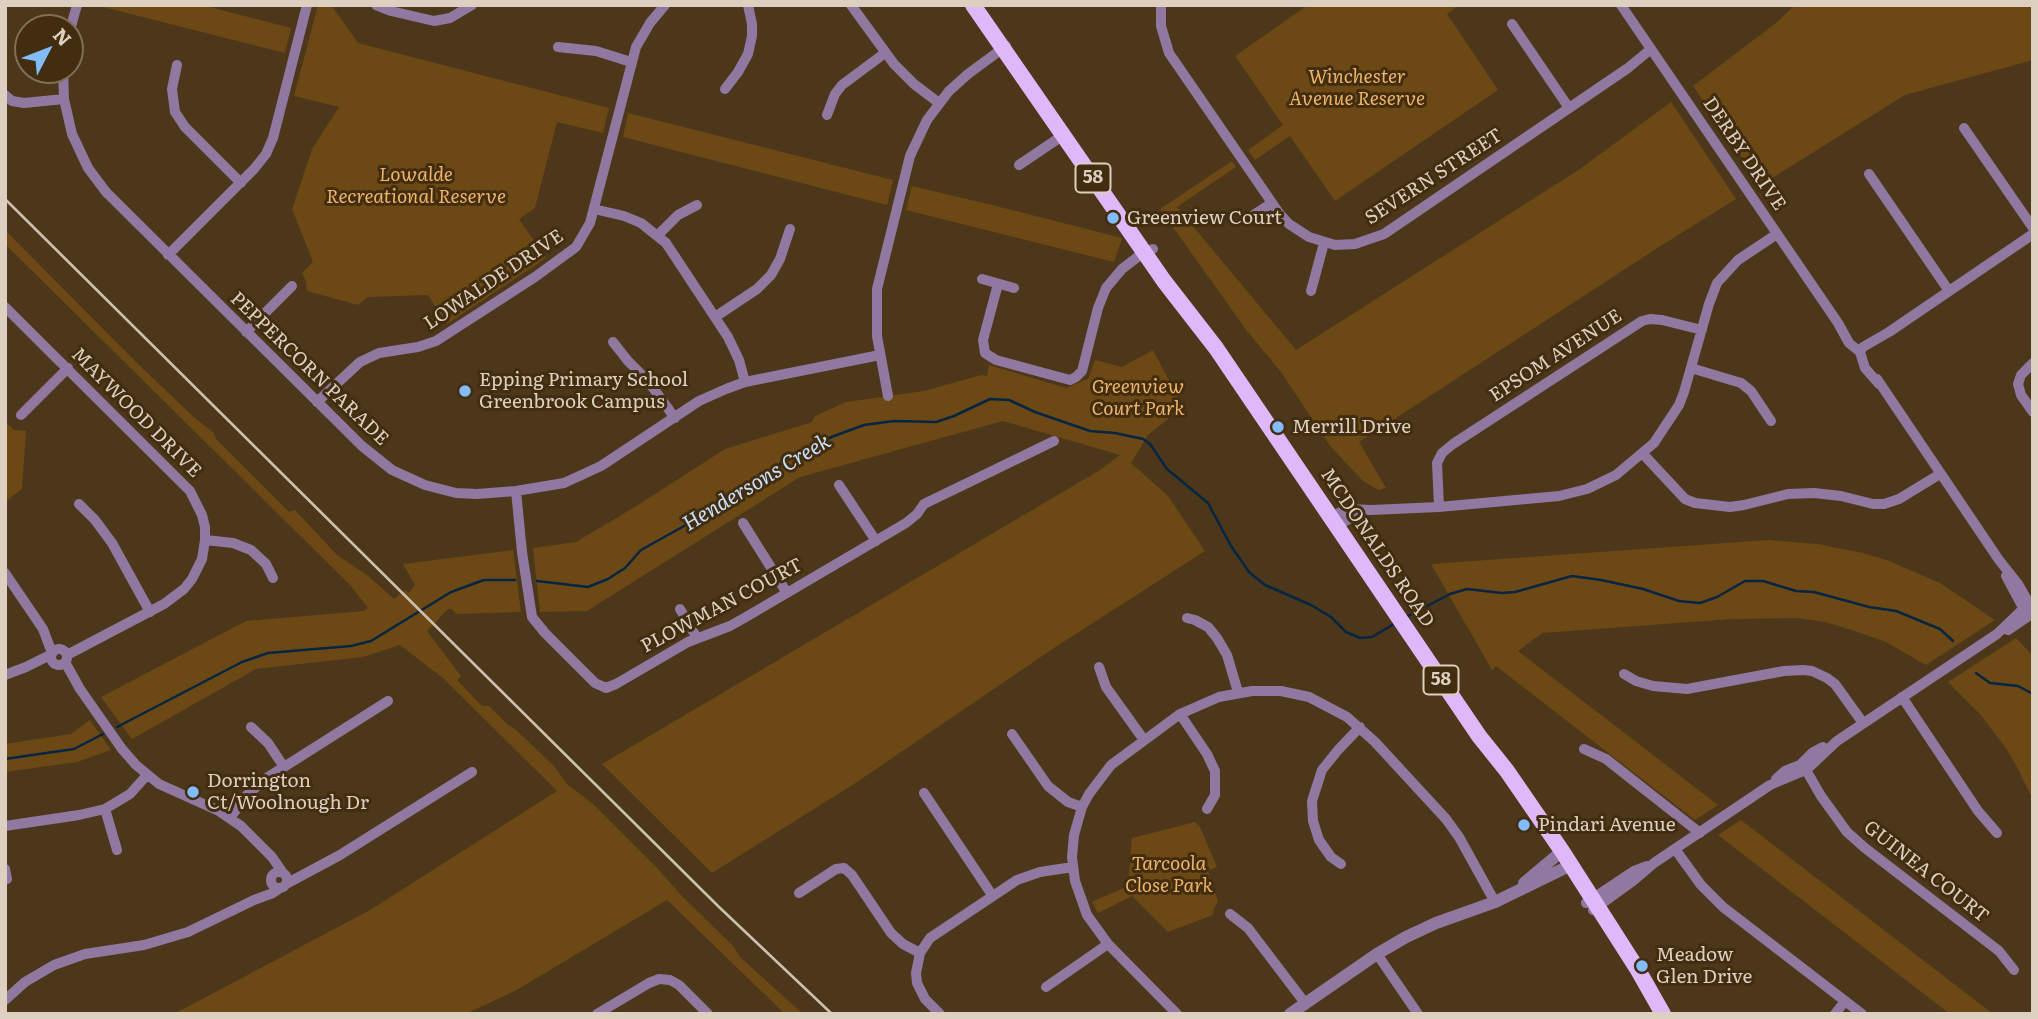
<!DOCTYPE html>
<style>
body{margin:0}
#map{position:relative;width:2038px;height:1019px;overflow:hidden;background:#4d371b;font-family:Literata,serif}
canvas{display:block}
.frame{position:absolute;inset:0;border:7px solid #ddd0c0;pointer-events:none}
.north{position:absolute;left:14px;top:14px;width:70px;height:70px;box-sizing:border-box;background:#422d10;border:2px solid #806e56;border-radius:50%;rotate:48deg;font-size:19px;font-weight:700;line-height:28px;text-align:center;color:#ddd0c0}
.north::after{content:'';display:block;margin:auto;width:24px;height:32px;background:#83bcfb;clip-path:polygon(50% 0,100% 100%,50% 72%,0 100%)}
</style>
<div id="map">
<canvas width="2038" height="1019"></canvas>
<div class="frame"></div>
<div class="north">N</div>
</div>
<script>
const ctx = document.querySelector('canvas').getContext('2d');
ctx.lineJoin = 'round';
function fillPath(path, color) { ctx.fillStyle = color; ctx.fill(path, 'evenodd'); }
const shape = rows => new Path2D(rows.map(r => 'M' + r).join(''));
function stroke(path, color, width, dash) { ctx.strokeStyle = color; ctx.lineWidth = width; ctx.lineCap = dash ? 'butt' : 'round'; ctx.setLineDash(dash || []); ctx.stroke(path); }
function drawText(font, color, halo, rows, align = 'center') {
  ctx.font = font + ' Literata,serif'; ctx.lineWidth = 6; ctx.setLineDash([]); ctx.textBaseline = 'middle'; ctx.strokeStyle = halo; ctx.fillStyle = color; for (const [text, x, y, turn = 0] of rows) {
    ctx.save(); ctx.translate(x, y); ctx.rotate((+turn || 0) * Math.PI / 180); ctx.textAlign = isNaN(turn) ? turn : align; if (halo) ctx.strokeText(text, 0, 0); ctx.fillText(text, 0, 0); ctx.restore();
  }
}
fillPath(shape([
 [95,5,202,5,291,28,285,53],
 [318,5,331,5,358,43,609,108,603,133,557,122,535,208,519,219,546,258,447,324,428,295,368,297,358,305,307,291,306,281,302,273,313,262,292,209,312,149,339,107,294,96],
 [1308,5,1459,5,1447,14,1498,90,1335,201,1290,136,1255,160,1248,150,1283,125,1235,56],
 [1795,5,2033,5,2033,60,1905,95,1761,185,1693,86,1776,23],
 [1671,102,1736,199,1659,247,1359,442,1386,488,1378,490,1363,481,1330,446,1281,372,1247,331,1160,209,1232,161,1236,167,1177,207,1296,350,1580,169],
 [628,113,893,180,887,205,623,137],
 [912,186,992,205,1122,238,1114,262,906,210],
 [5,230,139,365,195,418,214,433,216,439,289,512,295,510,337,555,367,575,394,599,405,590,409,593,415,585,403,564,513,550,521,612,456,614,452,609,448,609,427,631,461,676,457,680,482,706,489,706,507,724,515,729,554,766,567,784,593,804,659,870,680,894,733,946,740,957,803,1014,785,1014,667,900,515,991,465,1014,174,1014,370,910,557,791,444,679,400,645,363,657,256,669,132,739,101,697,246,621,364,611,368,608,350,585,5,244],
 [1153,350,1183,407,1148,435,1131,463,1168,496,1205,551,1054,648,854,784,712,873,602,764,1100,470,1120,455,1003,421,800,477,587,611,540,612,533,548,576,542,638,505,725,449,812,422,815,416,846,402,924,391,981,375,987,376,989,365,1066,388,1088,379,1095,360,1122,367],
 [5,421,14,430,26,431,22,489,5,502],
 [1768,540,1817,544,1863,553,1889,561,1940,583,1995,620,1926,665,1886,642,1855,631,1825,622,1797,618,1732,619,1542,633,1518,651,1718,805,1695,820,1496,666,1492,670,1431,564],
 [2016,638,2033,656,2033,800,2015,763,2005,747,1980,714,1948,682],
 [90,720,111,750,77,762,5,772,5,744,71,734],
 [1741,820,1993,1014,1950,1014,1718,835],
 [1195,822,1200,827,1217,867,1208,871,1218,902,1214,908,1213,915,1168,932,1132,896,1098,913,1092,902,1128,886,1132,838]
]), '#6c4814');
stroke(shape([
 [537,581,588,587,608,579,625,568,641,550,693,521,718,510,738,490,805,449,834,436,864,425,894,421,936,422,954,416,990,399,1009,400,1035,412,1090,431,1115,433,1143,439,1150,444,1167,469,1208,503,1231,546,1249,572,1265,585,1311,605,1331,617,1346,632,1360,638,1372,637,1394,624],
 [1406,617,1450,594,1467,589,1502,593,1515,592,1572,576,1601,580,1643,589,1679,601,1700,603,1717,597,1745,581,1763,581,1796,591,1814,592,1869,607,1896,611,1940,629,1953,641],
 [1976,673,1990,683,2018,686,2033,694],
 [117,727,242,662,268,653,351,646,371,641,451,592,484,580,515,580],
 [5,759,74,749,103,734]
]), '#052543', 2.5);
stroke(shape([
 [376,5,391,11,434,21,450,18,472,5],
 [851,5,894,64,914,84,939,103],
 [1161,5,1161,26,1169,53,1279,213,1289,224,1309,237,1335,245,1355,244,1384,234,1628,68,1651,49],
 [1621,5,1838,323,1849,343,1860,352,1865,368,1879,384],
 [1512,24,1569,108],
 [70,30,77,5],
 [558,47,596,51,631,62],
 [177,65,172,89,175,112,185,127,241,183],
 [63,70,64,99,72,134,88,168,106,192,362,446,392,470,425,485,456,493,477,494,516,491,564,483,601,466,699,401,726,389,745,382,880,355],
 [725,89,738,72,748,54,752,36,752,24,748,5],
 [5,95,12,101,24,103,64,99],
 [827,115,835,94,842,85,885,53],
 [1964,128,2033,228],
 [1019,165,1065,134],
 [1869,174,1949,291],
 [594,209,624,216,641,223,666,243,728,337,739,360,745,382],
 [1246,220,1272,203],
 [658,235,678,215,697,205],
 [168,255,254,169,266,154,273,138,307,5],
 [982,279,1014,288],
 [998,284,983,340,985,353,996,360,1070,380,1076,377,1082,371,1098,308,1106,288,1122,269,1144,252,1153,249],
 [1311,291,1324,243],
 [5,307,190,491,202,515,205,527,205,540,202,559,192,579,184,589,164,604,67,655],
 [715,317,757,289,771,275,780,259,790,229],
 [246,332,292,286],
 [613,342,628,361,648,381,675,418],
 [1860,352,1863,347,1889,332,2033,234],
 [2033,363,2021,375,2018,384,2021,395,2033,412],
 [1691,368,1741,383,1751,391,1771,421],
 [1877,379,1999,560,2018,584,2030,605,2031,614],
 [888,396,877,336,877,289,910,156,927,120,949,91,968,74,1006,46],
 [317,402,360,362,379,353,418,347,436,341,535,277,576,247,590,223,636,47,650,23,665,5],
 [21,415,68,368],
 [1643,454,1685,499,1695,503,1730,507,1744,505,1788,494,1814,493,1841,496,1873,504,1884,504,1899,499,1940,474],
 [839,485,876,541],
 [516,491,522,552,532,617,545,633,595,683,606,688,616,684,688,642,730,626,746,617,906,523,917,514,924,504,1054,441],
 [79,504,95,520,112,543,150,612],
 [1439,507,1437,463,1442,453,1453,444,1642,321,1650,319,1662,320,1702,330],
 [1331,517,1347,509,1371,510,1439,507,1559,496,1587,489,1616,475,1654,443,1679,405,1684,392,1709,304,1717,283,1738,260,1777,234],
 [743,523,787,593],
 [1337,526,1354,516,1364,512],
 [205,540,233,543,251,550,266,564,273,578],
 [5,573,43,629,52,653],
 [2006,576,2021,604,2028,611],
 [680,609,697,638],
 [1187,618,1195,620,1208,627,1217,638,1227,655,1238,692],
 [2008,630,2033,613],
 '51 657a8 8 0 1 1 16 0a8 8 0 1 1-16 0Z',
 [65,662,80,689,122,749,136,765,159,784,219,811,241,826,272,857,283,873],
 [1099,667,1106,687,1144,740],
 [1624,674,1636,681,1653,686,1687,689,1784,671,1803,670,1812,671,1827,678,1835,684,1863,723],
 [5,675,26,667,52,654],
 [1902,697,1978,811,1997,833],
 [1180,714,1207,754,1215,771,1215,795,1207,809],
 [251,727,268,743,284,767],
 [1012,734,1048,786,1068,802,1082,807],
 [1584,749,1606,759,1700,833],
 [1800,765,1806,770,1821,796,1847,832,1865,848,1999,951,2014,970],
 [1776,779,1785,771,1800,765,1812,753,1823,747],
 [924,793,992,895],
 [105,809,117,850],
 [230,818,247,795,265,779,388,701],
 [5,826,79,815,105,809,130,794,147,775],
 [1675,849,1701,885,1723,907,1862,1014],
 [1341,864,1331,857,1319,840,1313,821,1312,801,1322,770,1338,750,1360,727],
 [5,869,7,879],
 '271 880a8 8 0 1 1 16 0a8 8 0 1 1-16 0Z',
 [286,884,340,855,472,772],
 [799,893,836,869,844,868,852,875,891,933,903,944,920,953],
 [1586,903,1634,871,1647,866],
 [1593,910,1633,881,1654,863,1770,785,1806,770,1837,741,1997,634,2024,608,2033,605],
 [1230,914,1248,928,1305,1003],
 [1377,954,1418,1014],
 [1046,987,1108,944],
 [5,1000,25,982,54,965,85,954,144,945,188,932,254,900,273,893,280,888],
 [597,1014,649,983,659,979,670,980,679,985,708,1014],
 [940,1014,925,999,917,983,916,973,920,953,930,938,1017,880,1040,872,1073,867],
 [1177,1014,1108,944,1087,915,1075,881,1072,857,1074,835,1082,807,1089,794,1111,765,1180,714,1219,697,1252,691,1281,691,1309,697,1347,717,1375,742,1446,819,1459,837,1495,902],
 [1835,1014,1845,1001]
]), '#9078a0', 10);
stroke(shape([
 [1524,883,1562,851],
 [1290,1014,1377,954,1406,937,1436,923,1495,902,1571,865]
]), '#9078a0', 12);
stroke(shape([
 [973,5,1164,281,1216,348,1479,736,1507,771,1562,851,1638,970,1663,1014]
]), '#dfb8f9', 16);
stroke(shape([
 [5,199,719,907,832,1014]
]), '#cec0ae', 2.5);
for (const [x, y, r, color] of [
 [1113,218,7,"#83bcfb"],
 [465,391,7,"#83bcfb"],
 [1278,427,7,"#83bcfb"],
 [193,792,7,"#83bcfb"],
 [1524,825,7,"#83bcfb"],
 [1642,966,7,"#83bcfb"]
]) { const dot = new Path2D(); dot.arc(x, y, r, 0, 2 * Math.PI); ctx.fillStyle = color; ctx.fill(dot); stroke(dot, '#422d10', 2.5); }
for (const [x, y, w] of [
 [1093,178,35],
 [1441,680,35]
]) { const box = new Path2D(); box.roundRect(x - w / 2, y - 14.5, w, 29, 5); ctx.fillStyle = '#422d10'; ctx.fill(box); stroke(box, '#ddd0c0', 2); }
drawText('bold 18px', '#ddd0c0', null, [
 ["58",1093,178],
 ["58",1441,680]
]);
drawText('italic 19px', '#eeb469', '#422d10', [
 ["Winchester",1357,77],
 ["Avenue Reserve",1357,99],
 ["Lowalde",416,175],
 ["Recreational Reserve",416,197],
 ["Greenview",1138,387],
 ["Court Park",1138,409],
 ["Tarcoola",1169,864],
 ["Close Park",1169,886]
]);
drawText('19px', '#ddd0c0', '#422d10', [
 ["DERBY DRIVE",1744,154,56],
 ["SEVERN STREET",1434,177,-33],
 ["LOWALDE DRIVE",494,280,-34],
 ["EPSOM AVENUE",1556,356,-33],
 ["PEPPERCORN PARADE",309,369,44],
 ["MAYWOOD DRIVE",136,413,45],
 ["MCDONALDS ROAD",1377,548,56],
 ["PLOWMAN COURT",722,606,-28],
 ["GUINEA COURT",1926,872,38]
]);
drawText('19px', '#ddd0c0', '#422d10', [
 ["Greenview Court",1127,218],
 ["Epping Primary School",479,380],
 ["Greenbrook Campus",479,402],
 ["Merrill Drive",1292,427],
 ["Dorrington",207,781],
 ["Ct/Woolnough Dr",207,803],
 ["Pindari Avenue",1538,825],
 ["Meadow",1656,955],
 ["Glen Drive",1656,977]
], 'left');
drawText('italic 21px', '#c8e1fc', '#422d10', [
 ["Hendersons Creek",757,483,-31]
]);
</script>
